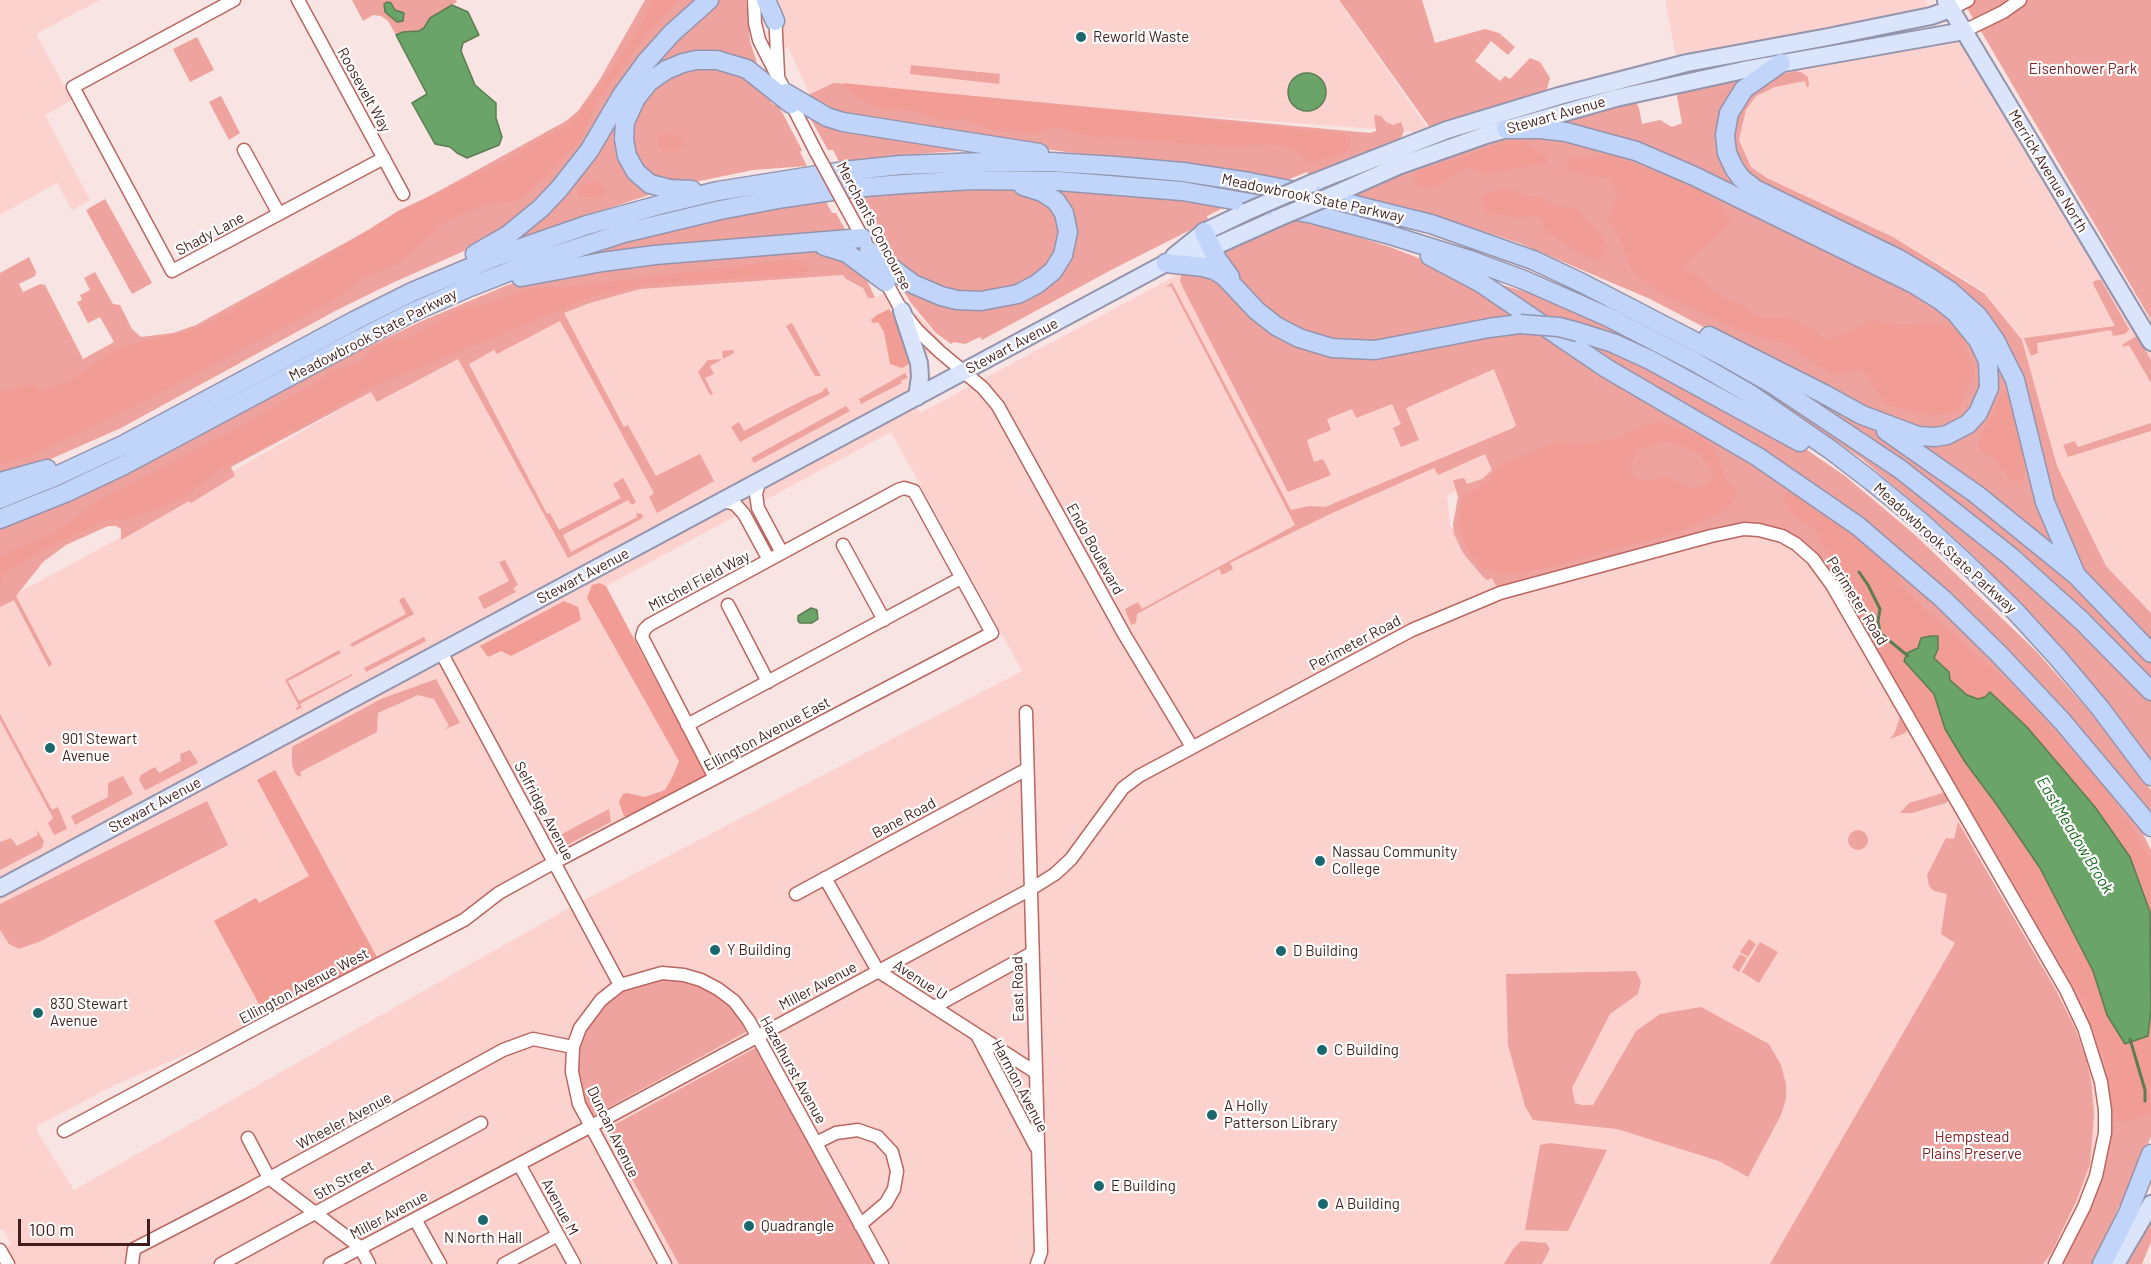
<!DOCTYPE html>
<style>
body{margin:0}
#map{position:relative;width:2151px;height:1264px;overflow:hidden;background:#f8e4e2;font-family:Barlow,sans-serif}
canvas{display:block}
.scale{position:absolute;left:18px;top:1219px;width:132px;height:27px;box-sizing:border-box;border:3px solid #401d1b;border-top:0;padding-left:8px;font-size:18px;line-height:21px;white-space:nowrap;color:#401d1b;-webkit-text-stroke:4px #fff;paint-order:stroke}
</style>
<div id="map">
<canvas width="2151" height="1264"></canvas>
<div class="scale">100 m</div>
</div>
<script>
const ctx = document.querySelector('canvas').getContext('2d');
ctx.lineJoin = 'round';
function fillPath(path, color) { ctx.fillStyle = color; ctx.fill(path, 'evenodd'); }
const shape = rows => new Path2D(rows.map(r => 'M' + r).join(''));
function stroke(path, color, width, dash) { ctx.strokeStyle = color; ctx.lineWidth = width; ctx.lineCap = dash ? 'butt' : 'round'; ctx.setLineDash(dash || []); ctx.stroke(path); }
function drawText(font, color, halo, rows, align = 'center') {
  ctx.font = font + ' Barlow,sans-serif'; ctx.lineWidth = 4.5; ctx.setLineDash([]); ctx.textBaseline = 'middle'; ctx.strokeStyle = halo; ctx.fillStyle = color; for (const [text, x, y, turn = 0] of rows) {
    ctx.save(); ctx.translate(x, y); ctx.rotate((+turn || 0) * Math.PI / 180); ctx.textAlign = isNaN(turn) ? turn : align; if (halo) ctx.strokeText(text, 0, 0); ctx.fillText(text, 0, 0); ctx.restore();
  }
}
fillPath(shape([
 [0,0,100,0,36,34,72,100,45,115,90,200,72,210,57,183,0,215],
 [775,0,1338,0,1431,133,846,90,813,102,788,47,777,52],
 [1665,0,1925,0,1932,12,1677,61],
 [1965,28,2151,343,2151,613,2106,566,2057,466,2022,340,1982,290,1893,237,1767,178,1751,167,1739,140,1746,110,1746,79],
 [845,270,848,280,857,283,875,298,890,289,926,323,944,345,914,364,915,381,909,393,920,413,1179,274,1231,328,1524,340,1536,457,1447,495,1450,525,1502,582,1791,506,2094,1070,2097,1190,2060,1264,0,1264,0,1250,11,1244,3,1229,0,1230,0,603,189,500,211,484,379,387,588,302,649,285],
 [891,432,1022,671,569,908,74,1190,37,1131,37,1126,113,1086,267,1019,710,783,606,586]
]), '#fbd2ce');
fillPath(shape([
 [352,0,456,0,457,2,430,18,424,28,419,31,403,32,396,35,388,21,381,16,373,15,363,21],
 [645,0,700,0,600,124,546,196,491,239,390,284,335,311,121,428,44,462,0,476,0,273,29,257,36,272,35,276,19,284,23,292,40,284,45,285,83,359,114,342,100,317,88,323,77,302,82,300,80,295,90,290,84,278,95,272,113,304,120,305,132,329,141,337,173,333,196,325,566,121,578,111,599,81],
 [716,0,746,0,750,41,760,73,685,56,621,113,613,139,619,140,655,193,510,241,639,74],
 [1339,0,1422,0,1435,43,1485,29,1499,33,1515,47,1508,55,1491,41,1475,61,1500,81,1505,76,1510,79,1530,58,1540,62,1550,78,1547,89,1541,93,1431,129],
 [1962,0,2151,0,2151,320,1985,38],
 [197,37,214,70,190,82,173,49],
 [689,64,735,67,772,98,770,101,774,105,777,104,783,114,802,150,800,152,807,166,753,170,680,185,644,174,628,145,635,106,649,86],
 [911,65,1000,74,999,84,910,74],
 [1795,71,1801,72,1808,77,1809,85,1807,88,1805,81,1775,87,1756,96,1746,110,1739,140,1751,167,1767,178,1893,237,1984,293,2022,340,2057,466,2106,566,2151,613,2151,646,2105,600,2083,570,2065,536,2004,342,1760,187,1734,159,1734,114,1744,95,1774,76],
 [1746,76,1746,79,1741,80,1742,84,1722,116,1742,186,1739,191,1567,125,1571,118,1635,100,1639,108,1642,124,1660,120,1672,127,1682,123,1676,91],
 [834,83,1370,133,1376,131,1374,115,1381,116,1386,122,1393,125,1401,122,1404,131,1400,140,1309,176,1307,172,1287,180,1059,151,841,116,809,96,810,94],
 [221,96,240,133,229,140,209,102],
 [809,116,974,150,886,156,840,163,833,150,828,150],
 [1539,134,1620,149,1887,274,1963,326,1984,370,1981,395,1970,414,1952,427,1928,432,1895,424,1838,391,1765,359,1650,299,1519,243,1437,216,1397,205,1353,196,1372,187,1371,184,1496,140],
 [1016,189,1029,191,1060,215,1060,250,1029,283,961,295,922,283,889,257,860,210,864,209,856,194],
 [1060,190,1174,198,1227,206,1207,216,1208,221,1113,269,982,340,980,337,965,344,954,342,951,344,936,333,911,303,898,282,1002,302,1065,257,1057,192],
 [824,198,832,213,836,213,847,233,582,259,581,256,608,247,717,218],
 [105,199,152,283,132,294,86,210],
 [1300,219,1390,247,1439,266,1515,317,1445,329,1416,332,1417,335,1367,344,1324,340,1280,320,1236,281,1221,252,1274,224,1277,229],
 [819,248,862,269,875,298,868,298,863,288,846,279,843,275,640,289,590,303,564,313,624,427,628,425,656,476,700,454,714,481,657,513,649,497,654,493,560,321,497,354,494,350,469,364,547,514,550,513,559,530,621,498,613,484,623,478,636,502,632,505,628,500,563,535,571,552,637,517,636,513,642,514,643,518,568,558,458,359,377,402,371,392,231,467,235,476,191,503,189,501,121,540,121,529,116,526,108,526,66,545,43,562,16,596,52,664,49,667,14,600,0,607,0,529,26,519,95,486,280,388,422,321,505,286,536,276,579,269],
 [1182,272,1223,279,1331,352,1534,330,1755,464,1846,527,1904,574,2041,706,2139,826,2151,850,2151,1136,2124,1207,2119,1206,2094,1264,2058,1264,2097,1190,2103,1171,2110,1126,2105,1079,2089,1025,1840,590,1789,534,1773,527,1740,523,1716,528,1513,584,1496,586,1492,578,1487,580,1484,578,1463,553,1454,534,1453,524,1458,497,1453,480,1464,478,1467,484,1482,479,1492,470,1485,454,1438,475,1434,468,1330,514,1230,563,1233,569,1222,575,1219,569,1137,614,1136,623,1131,625,1125,609,1138,602,1142,609,1295,525,1171,286,1165,287,1172,283,1291,510,1309,506,1325,507,1513,428,1516,425,1494,369,1406,408,1419,440,1401,447,1393,428,1401,424,1392,404,1356,418,1352,409,1327,419,1331,430,1307,440,1314,462,1323,459,1331,475,1288,492,1183,288,1180,281],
 [2097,280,2101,280,2129,329,2128,331,2125,334,2113,336,2111,330,2037,343,2038,353,2031,356,2024,338,2115,326,2094,286,2093,282],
 [1502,285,1541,296,1641,341,1635,344,1545,318,1501,288],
 [792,323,807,351,821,376,815,376,786,326],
 [1578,336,1603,345,1794,441,1845,476,1914,534,2036,651,2096,719,2151,790,2151,819,1952,598],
 [2137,336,2151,360,2151,383,2129,345,2123,347,2123,344],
 [734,350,734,353,710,366,714,374,705,378,713,394,710,395,698,372,708,360,723,359,722,351],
 [1999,355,2060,552,1913,439,1959,435,1993,358],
 [905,373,908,377,901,381,902,383,861,404,859,399],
 [826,387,830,394,740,442,731,427,739,422,744,431,809,397,822,392],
 [1796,389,1857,419,1939,474,2023,539,2089,597,2151,661,2151,679,2047,577,1932,482,1851,424],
 [1771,392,1891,472,1975,537,2074,622,2151,701,2151,762,2077,666,1977,559,1939,524,1862,459,1767,394],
 [846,406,850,411,754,463,751,458],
 [2151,423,2151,431,2068,457,2063,445,2075,441,2078,447],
 [505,560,518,585,513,588,516,592,484,609,478,597,509,581,499,562],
 [404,597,414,614,352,647,350,644,406,614,399,600],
 [424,637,426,641,366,672,364,668],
 [339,650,341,653,288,681,299,701,352,674,353,675,300,704,302,707,297,710,295,709,299,706,285,680],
 [436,679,460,723,443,730,449,726,434,699,418,695,378,713,377,732,300,772,302,777,296,775,292,765,292,747,381,699],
 [0,714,52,810,58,807,67,829,54,835,48,823,53,818,0,720],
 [1901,714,1909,730,1903,734,1890,739,1895,732],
 [190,750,198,763,146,790,144,789,139,779,141,775,155,767,159,773,181,761,180,754],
 [123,776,133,794,75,825,71,816,108,797,108,783],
 [1943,793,1953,795,1946,803,1912,813,1900,813,1909,803],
 [207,801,228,845,41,941,19,949,9,944,0,930,0,904],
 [609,809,611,822,565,846,556,835,558,832,560,835],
 [1958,822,2056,990,2076,1030,2087,1062,2091,1081,2094,1114,2090,1164,2077,1199,2052,1252,2043,1264,1770,1264,1955,943,1941,934,1947,894,1934,891,1929,886,1927,875,1946,838,1954,839],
 [36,829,44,841,42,848,0,870,0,842,11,838,17,846,38,835],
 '1848 840a10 10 0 1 1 20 0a10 10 0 1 1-20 0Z',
 [1749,939,1756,944,1748,957,1740,952],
 [1760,942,1778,952,1759,983,1742,972],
 [1740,954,1747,958,1739,972,1732,967],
 [1636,971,1641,982,1638,994,1610,1014,1572,1088,1575,1103,1582,1105,1593,1105,1636,1031,1660,1014,1701,1007,1769,1044,1781,1065,1786,1084,1786,1099,1781,1115,1748,1177,1719,1161,1617,1129,1533,1120,1525,1106,1508,1045,1506,974],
 [676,978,701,984,723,998,737,1013,748,1031,591,1117,581,1096,576,1066,579,1042,595,1013,624,988,649,980],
 [757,1047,875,1264,679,1264,605,1130],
 [1550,1143,1607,1150,1568,1231,1525,1230,1540,1145],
 [2151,1218,2151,1242,2142,1264,2124,1264],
 [1521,1241,1546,1243,1550,1249,1542,1264,1504,1264,1513,1249]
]), '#eea39e');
fillPath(shape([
 [652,0,679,0,649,32,600,97,580,141,548,175,518,201,484,205,444,223,400,263,367,276,329,303,156,395,30,457,0,464,0,391,32,384,40,391,67,383,107,354,137,342,183,333,209,323,321,260,398,211,498,164,571,123,607,77,642,23],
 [843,83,1339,133,1348,135,1351,140,1350,148,1345,153,1312,163,1294,151,1272,143,1238,147,1152,141,1084,135,1053,127,1030,135,987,129,962,118,947,121,908,111,882,110,857,98],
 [662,133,672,134,684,140,684,145,677,150,663,151,658,145,658,136],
 [1512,140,1525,142,1546,156,1548,163,1491,174,1481,173,1470,168,1456,174,1434,189,1424,188,1416,183,1415,172],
 [1610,155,1695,187,1726,209,1729,224,1683,267,1701,278,1712,290,1744,307,1757,317,1788,317,1815,331,1826,339,1850,331,1871,320,1902,325,1931,322,1959,328,1975,373,1957,412,1933,416,1886,405,1863,370,1832,375,1786,344,1739,331,1660,293,1633,272,1618,234,1607,219,1618,194,1610,179,1567,172,1567,159],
 [591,182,599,183,606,187,604,195,597,197,581,197,577,192,581,185],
 [1503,188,1516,190,1526,197,1538,196,1554,205,1577,209,1603,237,1608,251,1597,261,1586,256,1566,245,1546,231,1541,216,1520,218,1485,213,1481,199,1486,193],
 [784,260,801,261,807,266,809,271,803,275,649,284,590,298,376,385,235,463,222,468,182,499,123,520,107,520,51,546,2,575,0,586,0,557,62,528,101,499,259,416,331,372,360,362,380,343,408,337,465,306,475,307,533,288,564,287],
 [889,309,903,329,919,348,909,364,902,368,890,364,884,332,878,322,873,323,871,320,877,315],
 [2001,390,2013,390,2022,430,2025,473,2022,482,2014,481,2002,470,1996,459,1980,451,1979,439,1994,411],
 [1661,421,1707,438,1717,453,1726,480,1738,492,1726,510,1677,533,1544,568,1514,575,1497,573,1479,566,1467,548,1459,527,1462,497,1490,480,1494,470,1501,465,1554,442,1592,443,1620,437,1645,425],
 [1667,441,1698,453,1714,473,1707,484,1693,488,1667,476,1641,481,1631,474,1631,462,1640,449],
 [1790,490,1836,522,1893,565,1903,588,1928,612,2010,683,2105,788,2130,823,2151,861,2151,932,2150,912,2130,857,2095,807,2027,727,1990,692,1985,697,1978,699,1967,695,1950,680,1942,663,1934,658,1938,649,1918,648,1904,661,1934,694,1945,729,1965,762,1997,805,2040,868,2093,972,2107,1015,2148,1036,2151,1010,2151,1111,2149,1114,2123,1122,2116,1121,2113,1115,2111,1088,2105,1061,2083,1000,1886,665,1845,591,1815,529,1794,517,1784,500,1784,493],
 [599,583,606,586,708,779,631,816,624,816,619,802,623,794,627,793,645,797,665,790,673,776,679,761,587,598,592,585],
 [564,601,578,607,581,620,511,656,501,651,488,657,480,646],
 [275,770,378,959,267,1019,214,921,256,898,259,903,309,876,257,780]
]), '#f29c96');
const water = shape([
 [387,2,391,3,395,10,404,13,403,21,397,22,385,12,384,4,387,2],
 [452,5,468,12,479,35,463,43,461,51,475,85,496,103,496,118,502,137,499,145,467,158,457,153,450,147,435,144,412,103,427,94,396,35,403,32,419,31,424,28,430,18,452,5],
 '1288 92a19 19 0 1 1 38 0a19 19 0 1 1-38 0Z',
 [811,608,817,610,818,619,812,623,800,623,798,621,798,616,811,608],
 [1931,636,1938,636,1938,649,1934,658,1949,672,1950,680,1967,695,1978,699,1985,697,1990,692,2027,727,2095,807,2130,857,2150,912,2151,1010,2148,1036,2125,1044,2107,1015,2093,971,2040,868,1997,805,1965,762,1945,729,1934,694,1904,661,1907,653,1918,648,1921,638,1931,636]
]);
fillPath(water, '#6aa469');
stroke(water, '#5d7c52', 1.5);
stroke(shape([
 [1859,572,1868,585,1880,609,1878,621,1880,633,1908,656],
 [2130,1039,2145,1090,2145,1101]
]), '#5d7c52', 3);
const minor = shape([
 [234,0,73,87,172,271,384,158],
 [298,0,403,194],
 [754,0,755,23,759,40,816,152],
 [1951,9,1968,0],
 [775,13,778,74],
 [1964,31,2003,12,2020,0],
 [244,150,279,214],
 [848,211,866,244],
 [882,275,902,311,917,330,939,351,983,388,998,406,1124,634,1192,747],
 [759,482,756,494,758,508,782,553],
 [723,501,735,504,744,514,769,560],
 [843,545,884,620],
 [728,605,768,682],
 [441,652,620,985],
 [1026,712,1041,1252,1037,1264],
 [687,725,961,578],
 [825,878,878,971,1035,1072],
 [796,894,1027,769],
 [934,1007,1032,953],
 [977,1035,1036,1147],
 [64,1131,269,1021,464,920,499,893,555,862,992,633,914,491,904,488,898,490,649,625,644,630,642,637,715,778],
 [248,1138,269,1178,360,1247,369,1264],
 [816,1143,836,1133,858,1130,878,1137,892,1152,897,1171,894,1189,886,1203,860,1225],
 [519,1164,574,1264],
 [415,1219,440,1264],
 [0,1250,8,1264],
 [132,1264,134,1249,246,1191,503,1050,533,1039,573,1047],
 [221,1264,481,1123],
 [330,1264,597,1123,1031,889,1055,874,1071,859,1123,788,1139,776,1412,630,1500,593,1711,536,1744,529,1759,530,1782,536,1796,544,1813,559,1832,585,2066,990,2084,1028,2101,1082,2105,1110,2105,1133,2096,1176,2084,1207,2055,1264],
 [504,1264,558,1235],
 [665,1264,579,1104,572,1072,573,1047,580,1028,601,1000,620,985,662,973,684,975,701,980,718,989,734,1001,749,1021,882,1264]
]);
const major = shape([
 [1946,1,2151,342],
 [1310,184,1447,130,1559,96,1687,63,1828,37,1931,16,1951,9],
 [1342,191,1398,166,1486,135,1616,98,1744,70,1964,31],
 [1174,256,1204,232,1246,212],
 [902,311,919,363,920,377,917,397],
 [0,888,1166,263,1211,248,1278,218],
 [2116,1264,2151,1204]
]);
const highway = shape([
 [766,0,775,21],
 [1781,63,1744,89,1729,113,1725,135,1727,153,1734,168,1741,178,1755,189,1897,258,1929,277,1950,291,1978,316,1995,340,2015,380,2045,502,2076,575],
 [786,93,827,117,843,122,1039,153],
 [1506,129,1540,129,1566,132,1636,151,1694,176,1914,284,1940,300,1956,313,1978,340,1988,361,1989,388,1978,413,1968,424,1947,435,1935,437,1918,436,1862,415,1824,394,1709,336],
 [692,190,670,189,650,184,636,172,627,156,624,139,625,122,636,98,649,82,666,70,683,63,696,60,717,60,747,69,791,104],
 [1204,232,1217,259,1230,277],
 [824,246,847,253,886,282],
 [869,251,913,284,941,296,957,300,981,301,1018,294,1037,284,1053,271,1063,255,1068,232,1064,213,1056,201,1042,192,1023,186],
 [475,254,508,235,540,209,559,189,589,151,622,95,646,62,672,33,709,0],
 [1430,256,1481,283,1606,368,1758,457,1858,526,1943,599,1999,654,2062,721,2151,827],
 [1166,263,1203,267,1214,270,1224,276,1257,311,1276,326,1299,338,1332,348,1375,350,1489,328,1520,324],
 [521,277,602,262,655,255,862,238],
 [1578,332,1613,343,1650,360,1800,442],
 [1886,431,1976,494,2076,575,2151,653],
 [0,482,47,469],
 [0,499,52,478,123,445,354,321,412,292,495,257,587,225,659,205,718,191,843,171,901,165,986,162,1051,162,1115,166,1183,172,1249,182,1310,194,1431,224,1533,260,1582,283,1723,356,1774,385,1900,469,2010,556,2082,621,2151,691],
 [0,519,65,493,124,465,352,343,411,313,470,287,531,263,624,233,720,210,784,198,852,188,904,184,973,180,1058,181,1182,191,1313,214,1387,234,1467,259,1524,280,1608,317,1695,362,1750,394,1831,450,1870,480,1920,521,1968,565,2015,611,2058,658,2100,708,2151,776],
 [2102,1264,2128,1213,2151,1154]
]);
stroke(minor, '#ba6661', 15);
stroke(major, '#9494ac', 20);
stroke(highway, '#9494ac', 21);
stroke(minor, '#fff', 12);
stroke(major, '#dae5fc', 16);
stroke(highway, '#c1d4fa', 18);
const minorBridge = shape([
 [816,152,848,211]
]);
const majorBridge = shape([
 [1246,212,1310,184],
 [1278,218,1342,191]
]);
const highwayBridge = shape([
 [1520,324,1559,327,1578,332]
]);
stroke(minorBridge, '#ba6661', 15, []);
stroke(majorBridge, '#9494ac', 20, []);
stroke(highwayBridge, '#9494ac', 21, []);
stroke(minorBridge, '#fff', 12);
stroke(majorBridge, '#dae5fc', 16);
stroke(highwayBridge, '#c1d4fa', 18);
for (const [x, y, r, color] of [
 [1081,37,6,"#1b676e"],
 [50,748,6,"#1b676e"],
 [1320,861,6,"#1b676e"],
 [715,950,6,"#1b676e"],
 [1281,951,6,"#1b676e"],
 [38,1013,6,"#1b676e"],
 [1322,1050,6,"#1b676e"],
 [1212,1115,6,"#1b676e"],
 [1099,1186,6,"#1b676e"],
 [1323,1204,6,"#1b676e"],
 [483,1220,6,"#1b676e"],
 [749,1226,6,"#1b676e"]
]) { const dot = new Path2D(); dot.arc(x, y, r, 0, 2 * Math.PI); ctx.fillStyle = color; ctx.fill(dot); stroke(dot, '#fff', 2); }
drawText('15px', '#401d1b', '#fff', [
 ["Reworld Waste",1093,37],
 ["901 Stewart",62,739],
 ["Avenue",62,756],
 ["Nassau Community",1332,852],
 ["College",1332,869],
 ["Y Building",727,950],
 ["D Building",1293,951],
 ["830 Stewart",50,1004],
 ["Avenue",50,1021],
 ["C Building",1334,1050],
 ["A Holly",1224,1106],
 ["Patterson Library",1224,1123],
 ["E Building",1111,1186],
 ["A Building",1335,1204],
 ["Quadrangle",761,1226],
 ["N North Hall",483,1238,"center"]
], 'left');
drawText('15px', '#832023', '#fff', [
 ["Eisenhower Park",2083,69],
 ["Hempstead",1972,1137],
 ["Plains Preserve",1972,1154]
]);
drawText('15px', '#401d1b', '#fff', [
 ["Roosevelt Way",364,90,61],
 ["Stewart Avenue",1556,115,-16],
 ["Merrick Avenue North",2048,171,59],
 ["Meadowbrook State Parkway",1313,198,12],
 ["Merchant's Concourse",874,226,62],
 ["Shady Lane",210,234,-28],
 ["Meadowbrook State Parkway",373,335,-27],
 ["Stewart Avenue",1012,346,-28],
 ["Meadowbrook State Parkway",1945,548,42],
 ["Endo Boulevard",1095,549,61],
 ["Stewart Avenue",583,576,-28],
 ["Mitchel Field Way",699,581,-28],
 ["Perimeter Road",1857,601,58],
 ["Perimeter Road",1355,643,-28],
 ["Ellington Avenue East",767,734,-28],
 ["Stewart Avenue",155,805,-28],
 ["Selfridge Avenue",544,811,62],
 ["Bane Road",904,818,-28],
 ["Avenue U",920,980,33],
 ["Ellington Avenue West",304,986,-28],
 ["Miller Avenue",818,986,-28],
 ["East Road",1018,989,-91],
 ["Hazelhurst Avenue",793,1070,61],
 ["Harmon Avenue",1020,1086,62],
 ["Wheeler Avenue",344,1121,-28],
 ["Duncan Avenue",613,1132,64],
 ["5th Street",344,1180,-29],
 ["Avenue M",560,1207,62],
 ["Miller Avenue",389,1215,-28]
]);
drawText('italic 16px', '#176a1d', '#fff', [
 ["East Meadow Brook",2075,835,59]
]);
</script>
